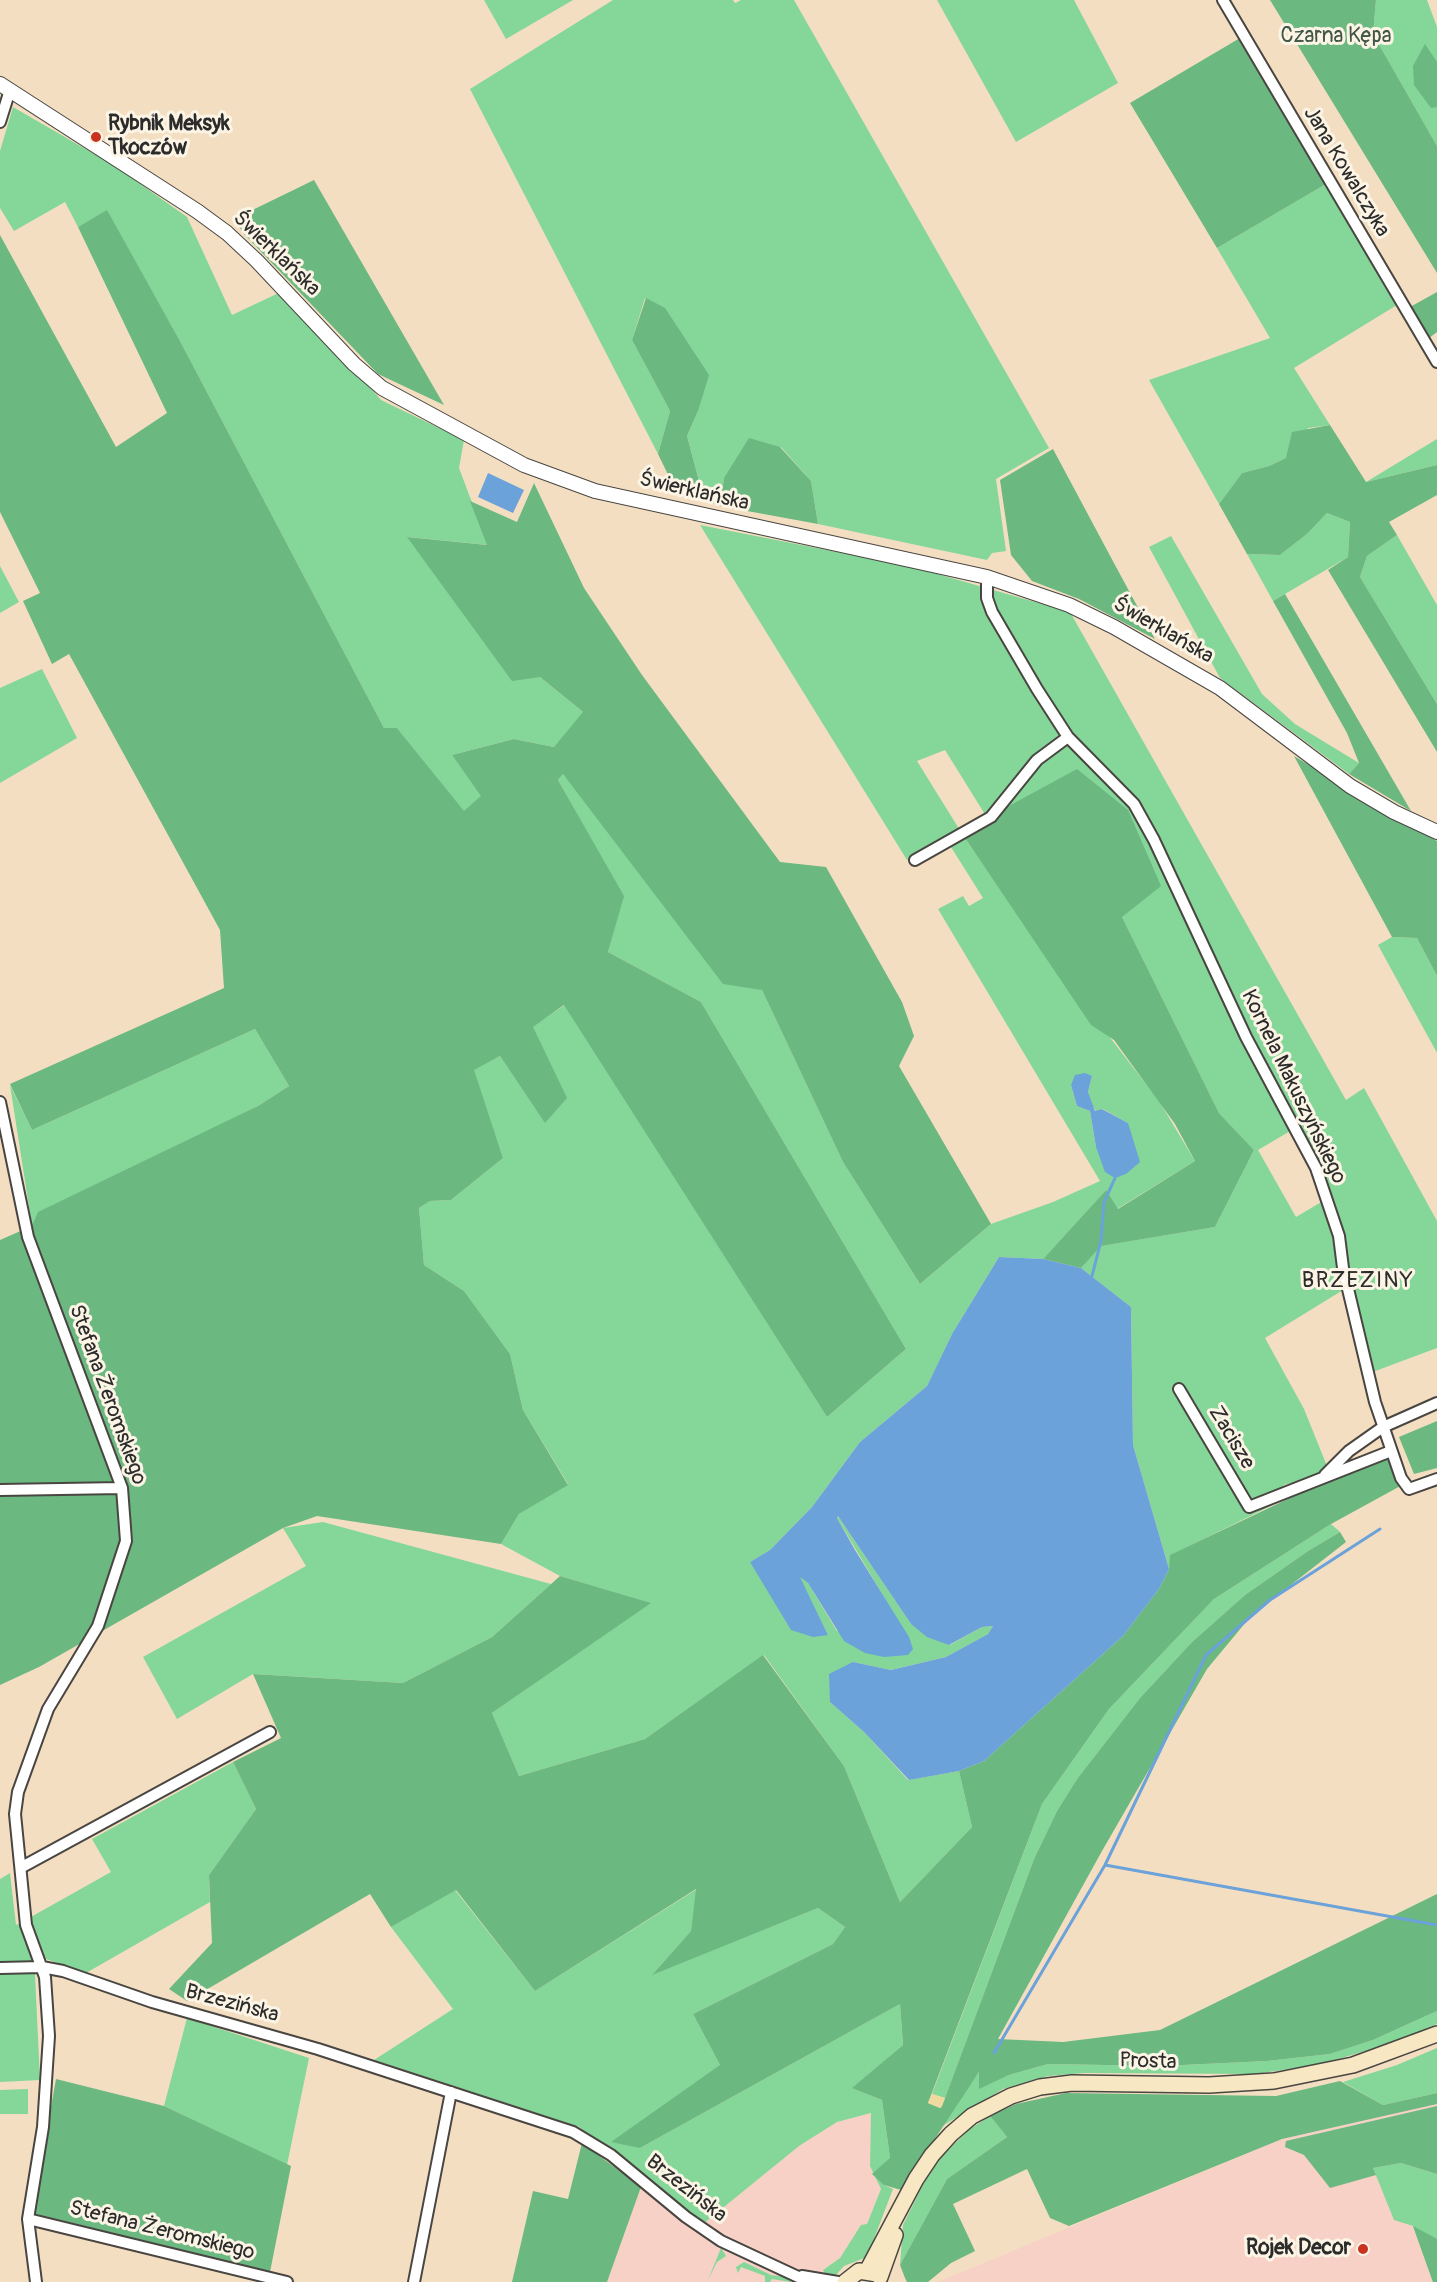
<!DOCTYPE html>
<meta charset="utf-8">
<style>
body{margin:0}
canvas{display:block;background:#f4dec1}
</style>
<canvas width="1437" height="2282"></canvas>
<script>
const ctx = document.querySelector('canvas').getContext('2d');
ctx.lineJoin = 'round';
function fillPath(path, color) { ctx.fillStyle = color; ctx.fill(path, 'evenodd'); }
const shape = rows => new Path2D(rows.map(r => 'M' + r).join(''));
function stroke(path, color, width, dash) { ctx.strokeStyle = color; ctx.lineWidth = width; ctx.lineCap = dash ? 'butt' : 'round'; ctx.setLineDash(dash || []); ctx.stroke(path); }
function drawText(font, color, halo, rows, align = 'center') {
  ctx.font = font + ' Pangolin,sans-serif'; ctx.lineWidth = 6; ctx.setLineDash([]); ctx.textBaseline = 'middle'; ctx.strokeStyle = halo; ctx.fillStyle = color; for (const [text, x, y, turn = 0] of rows) {
    ctx.save(); ctx.translate(x, y); ctx.rotate((+turn || 0) * Math.PI / 180); ctx.textAlign = isNaN(turn) ? turn : align; if (halo) ctx.strokeText(text, 0, 0); ctx.fillText(text, 0, 0); ctx.restore();
  }
}
fillPath(shape([
 [1437,2104,1437,2282,938,2282,1282,2139],
 [872,2113,870,2166,881,2189,867,2224,861,2225,840,2258,824,2268,823,2275,774,2262,703,2224,799,2146,837,2122],
 [643,2182,721,2245,793,2282,607,2282]
]), '#f7d1c6');
fillPath(shape([
 [484,0,573,0,506,39],
 [613,0,733,0,735,3,741,0,794,0,1049,448,996,479,1006,551,992,553,987,560,818,524,811,481,781,447,724,478,720,506,704,500,687,436,698,411,645,298,632,340,670,411,658,454,470,89],
 [937,0,1074,0,1118,83,1016,142],
 [1376,0,1427,0,1437,27,1437,146,1373,34],
 [13,107,115,166,187,217,232,315,285,290,381,400,464,440,459,468,488,545,408,537,540,677,584,713,554,747,514,739,452,755,482,796,464,812,397,728,384,728,180,341,107,211,78,227,65,202,14,231,0,208,0,151],
 [1326,184,1397,305,1294,368,1330,425,1308,428,1286,458,1269,466,1242,473,1219,504,1149,380,1270,338,1217,248],
 [1437,439,1437,465,1366,482],
 [1327,513,1350,522,1348,557,1273,601,1247,554,1280,555,1307,534],
 [700,525,913,567,1070,612,1346,1100,1364,1088,1437,1221,1437,1348,1362,1376,1343,1290,1265,1338,1304,1409,1329,1471,1323,1476,1283,1485,1295,1494,1171,1555,1169,1569,1133,1445,1131,1307,1081,1268,1100,1246,1215,1227,1254,1150,1219,1113,1122,917,986,816,945,750,917,761,961,832,1031,935,1159,1101,1195,1161,1117,1209,1106,1190,1043,1259,999,1257,952,1334,927,1386,860,1442,812,1507,770,1550,750,1562,828,1635,799,1576,808,1583,837,1631,897,1619,837,1518,838,1516,911,1624,950,1645,982,1627,993,1626,988,1634,946,1657,891,1670,853,1662,830,1702,864,1732,908,1780,959,1771,972,1827,900,1902,844,1766,764,1655,645,1739,519,1776,492,1713,650,1603,560,1576,501,1544,519,1514,568,1484,523,1410,510,1354,464,1291,424,1265,419,1208,430,1201,451,1200,503,1158,473,1070,500,1056,545,1122,532,1027,565,1005,827,1417,906,1349,701,1002,608,952,623,896,558,780,563,774,762,990,843,1162,920,1284,991,1224,1053,1202,1100,1181,938,909,963,896,969,906,983,898,946,839,907,860],
 [1092,1076,1088,1092,1089,1101,1096,1111,1103,1109,1128,1123,1096,1147,1090,1111,1077,1106,1071,1085],
 [1292,1130,1314,1171,1323,1201,1296,1217,1258,1150],
 [1397,535,1437,605,1437,704,1360,577,1367,556],
 [1171,536,1262,694,1295,724,1359,763,1349,774,1220,678,1149,547],
 [0,566,19,602,0,613],
 [42,669,77,738,0,783,0,688],
 [1392,937,1417,938,1437,976,1437,1053,1378,945],
 [255,1029,289,1086,258,1106,32,1226,10,1085,32,1130],
 [323,1522,551,1584,492,1637,403,1683,253,1674,177,1719,143,1657,306,1566,283,1528],
 [1331,1524,1340,1532,1308,1551,1245,1595,1192,1642,1140,1698,1077,1779,1057,1811,1034,1859,945,2098,932,2094,1042,1804,1109,1709,1214,1599],
 [233,1762,256,1809,209,1875,210,1902,86,1973,46,1959,36,1945,29,1918,111,1872,92,1839],
 [10,1873,16,1925,20,1923,34,1963,0,1964,0,1879],
 [697,1889,691,1931,653,1974,818,1908,845,1927,833,1944,693,2014,720,2065,640,2148,900,2004,903,2045,853,2088,882,2100,890,2158,884,2185,893,2189,867,2257,844,2266,836,2275,825,2274,823,2270,840,2258,861,2225,867,2224,881,2189,870,2166,871,2113,837,2122,799,2146,703,2224,579,2127,374,2060,453,2009,391,1927,455,1890,535,1991],
 [0,1972,35,1974,40,2080,0,2082],
 [1437,2011,1437,2024,1395,2042,1322,2064,1256,2074,1084,2073,1048,2076,1003,2089,939,2128,980,2071,980,2088,1009,2075,1048,2064,1162,2066,1267,2061,1330,2054,1373,2040],
 [187,2018,309,2058,287,2165,164,2106],
 [1437,2048,1437,2093,1383,2105,1343,2082,1397,2065],
 [28,2089,28,2114,0,2114,0,2090],
 [990,2116,1007,2137,947,2179,900,2265,903,2225,925,2181,942,2156,970,2129],
 [1401,2163,1437,2174,1437,2282,1433,2282,1413,2226,1394,2220,1373,2168],
 [721,2248,726,2256,717,2262,708,2280],
 [744,2262,771,2275,786,2277,791,2282,772,2279,770,2282,765,2282,765,2276,741,2267,738,2273,736,2267]
]), '#84d799');
fillPath(shape([
 [1270,0,1376,0,1373,34,1437,146,1437,273],
 [1240,38,1326,184,1217,248,1130,103],
 [1425,44,1437,62,1437,107,1431,108,1414,85,1413,66],
 [314,180,444,405,378,374,244,234,234,219],
 [107,210,180,341,384,728,397,728,464,811,481,796,452,755,514,739,554,747,583,712,540,677,512,681,407,537,487,545,470,501,517,522,534,483,584,588,642,675,780,862,826,867,902,1002,914,1036,899,1066,991,1224,920,1284,843,1162,762,990,723,984,563,774,558,780,624,896,608,952,701,1002,906,1349,827,1417,564,1005,533,1027,567,1098,545,1123,500,1056,474,1070,503,1158,451,1200,430,1201,419,1208,424,1265,464,1291,510,1354,523,1410,568,1485,519,1514,501,1544,317,1516,283,1528,39,1667,0,1685,0,1240,32,1226,38,1212,258,1106,289,1086,255,1029,32,1130,10,1084,224,988,220,930,69,654,52,664,23,601,40,593,0,512,0,235,116,447,167,413,78,227],
 [1437,292,1437,332,1429,338,1410,307],
 [646,298,665,308,709,375,698,411,687,436,704,500,677,493,658,454,670,411,632,340],
 [1330,425,1366,482,1437,465,1437,495,1389,522,1397,535,1367,556,1360,577,1437,704,1437,752,1328,570,1348,557,1350,522,1327,513,1307,534,1280,555,1247,554,1219,504,1242,473,1269,466,1286,458,1292,432],
 [749,438,780,447,811,481,818,524,720,506,724,478],
 [1053,449,1115,565,1155,639,1079,599,1032,581,1011,555,1000,480],
 [1285,594,1411,811,1349,774,1359,763,1347,733,1273,601],
 [1294,756,1437,841,1437,976,1417,938,1392,937],
 [1077,769,1128,810,1161,886,1122,917,1219,1113,1254,1150,1215,1227,1101,1246,1081,1268,1043,1259,1106,1190,1118,1209,1195,1161,1175,1124,1114,1040,1091,1025,961,832],
 [1437,1421,1437,1468,1414,1474,1399,1437],
 [1389,1457,1404,1484,1331,1524,1214,1599,1109,1709,1042,1804,928,2103,940,2108,942,2106,1034,1859,1057,1811,1077,1779,1140,1698,1192,1642,1245,1595,1308,1551,1340,1532,1346,1542,1251,1616,1207,1669,1102,1851,998,2039,1063,2042,1160,2030,1437,1894,1437,2011,1373,2040,1330,2054,1267,2061,1162,2066,1048,2064,1009,2075,979,2089,979,2072,901,2190,884,2185,872,2174,890,2158,882,2100,852,2088,903,2045,900,2004,640,2148,611,2142,720,2065,693,2014,833,1944,845,1927,818,1908,652,1975,691,1931,696,1889,535,1991,456,1890,391,1927,370,1894,187,2001,169,1989,212,1943,209,1875,256,1809,233,1762,281,1738,253,1674,403,1683,492,1637,560,1576,651,1603,492,1713,519,1776,645,1739,763,1655,844,1766,900,1902,972,1827,959,1771,984,1761,1123,1636,1159,1589,1169,1569,1170,1555,1332,1478],
 [56,2079,164,2106,291,2166,270,2272,32,2213],
 [1340,2081,1383,2105,1437,2093,1437,2104,1282,2139,1069,2226,1050,2218,1027,2169,953,2204,975,2251,951,2263,928,2282,907,2282,905,2278,900,2265,947,2179,1007,2137,990,2116,1016,2104,1066,2093,1276,2096],
 [1437,2106,1437,2174,1401,2163,1373,2168,1376,2175,1330,2188,1304,2155,1285,2147,1286,2141],
 [582,2143,641,2187,607,2282,512,2282,533,2191,568,2199],
 [1413,2226,1437,2239,1437,2282,1433,2282]
]), '#6bb881');
fillPath(shape([
 [932,2094,945,2098,941,2108,928,2103]
]), '#eeda9e');
fillPath(shape([
 [488,473,524,490,513,513,478,497],
 [1085,1073,1092,1076,1088,1092,1095,1111,1102,1109,1128,1123,1140,1162,1126,1174,1115,1178,1105,1172,1096,1147,1090,1111,1077,1106,1071,1085,1075,1075],
 [999,1257,1043,1259,1081,1268,1131,1307,1133,1445,1169,1569,1159,1589,1123,1636,984,1761,959,1771,909,1780,864,1732,830,1702,829,1674,853,1662,891,1670,946,1657,988,1634,993,1626,982,1627,949,1645,927,1637,911,1624,838,1516,837,1518,855,1550,909,1637,913,1649,908,1655,884,1657,865,1653,844,1641,808,1583,800,1577,828,1635,813,1637,791,1630,750,1562,770,1550,812,1507,860,1442,927,1386,952,1334]
]), '#6ba2d9');
stroke(shape([
 [1092,1276,1101,1241,1104,1202,1115,1178],
 [1105,1865,1437,1925],
 [994,2053,1105,1865,1206,1655,1270,1600,1380,1529]
]), '#6ba2d9', 3);
const minor = shape([
 [1223,0,1437,362],
 [0,122,10,90],
 [987,577,987,598,992,612,1037,689,1068,737,1134,804,1154,840,1246,1037,1316,1168,1339,1236,1343,1268,1375,1402,1401,1478,1409,1489,1437,1479],
 [915,860,991,817,1037,760,1068,737],
 [0,1102,28,1237,122,1488,126,1541,98,1626,48,1709,18,1792,15,1814,26,1925,45,1977,49,2036,43,2127,28,2219,36,2282],
 [1179,1389,1249,1507,1391,1451],
 [1325,1475,1349,1451,1383,1427,1437,1403],
 [0,1490,122,1488],
 [22,1867,270,1732],
 [0,1968,42,1967,63,1971,152,2002,318,2049,573,2132,611,2155,686,2217,721,2241,809,2282],
 [28,2219,287,2282],
 [802,2276,838,2282],
 [414,2282,451,2092]
]);
const tertiary = shape([
 [0,84,197,211,227,233,257,261,354,364,382,388,524,465,595,491,987,577,1069,605,1114,627,1220,688,1350,786,1394,812,1437,832]
]);
const secondary = shape([
 [867,2271,916,2179,932,2155,951,2134,972,2116,1011,2096,1040,2087,1072,2083,1209,2085,1274,2081,1353,2065,1437,2034],
 [880,2277,895,2235],
 [845,2282,859,2271,877,2274]
]);
stroke(minor, '#494642', 14);
stroke(tertiary, '#494642', 16);
stroke(secondary, '#494642', 18);
stroke(minor, '#fff', 10);
stroke(tertiary, '#fff', 14);
stroke(secondary, '#f7e8c3', 15);
for (const [x, y, r, color] of [
 [96,137,6,"#c8321e"],
 [1363,2249,6,"#c8321e"]
]) { const dot = new Path2D(); dot.arc(x, y, r, 0, 2 * Math.PI); ctx.fillStyle = color; ctx.fill(dot); stroke(dot, '#fcf5e5', 2); }
drawText('21px', '#415646', '#fcf5e5', [
 ["Czarna Kępa",1336,37]
]);
drawText('bold 21px', '#2b2b2b', '#fcf5e5', [
 ["Rybnik Meksyk",108,125],
 ["Tkoczów",108,149],
 ["Rojek Decor",1351,2249,"right"]
], 'left');
drawText('21px', '#2b2b2b', '#fcf5e5', [
 ["Jana Kowalczyka",1346,172,59],
 ["Świerklańska",276,254,44],
 ["Świerklańska",694,492,13],
 ["Świerklańska",1163,631,30],
 ["Kornela Makuszyńskiego",1293,1087,64],
 ["Stefana Żeromskiego",107,1395,70],
 ["Zacisze",1231,1438,59],
 ["Brzezińska",232,2004,15],
 ["Prosta",1148,2062,2],
 ["Brzezińska",686,2189,38],
 ["Stefana Żeromskiego",162,2231,14]
]);
ctx.letterSpacing = '1.5px';
drawText('22px', '#2b2b2b', '#fcf5e5', [
 ["BRZEZINY",1358,1281]
]);
ctx.letterSpacing = '0px';
</script>
